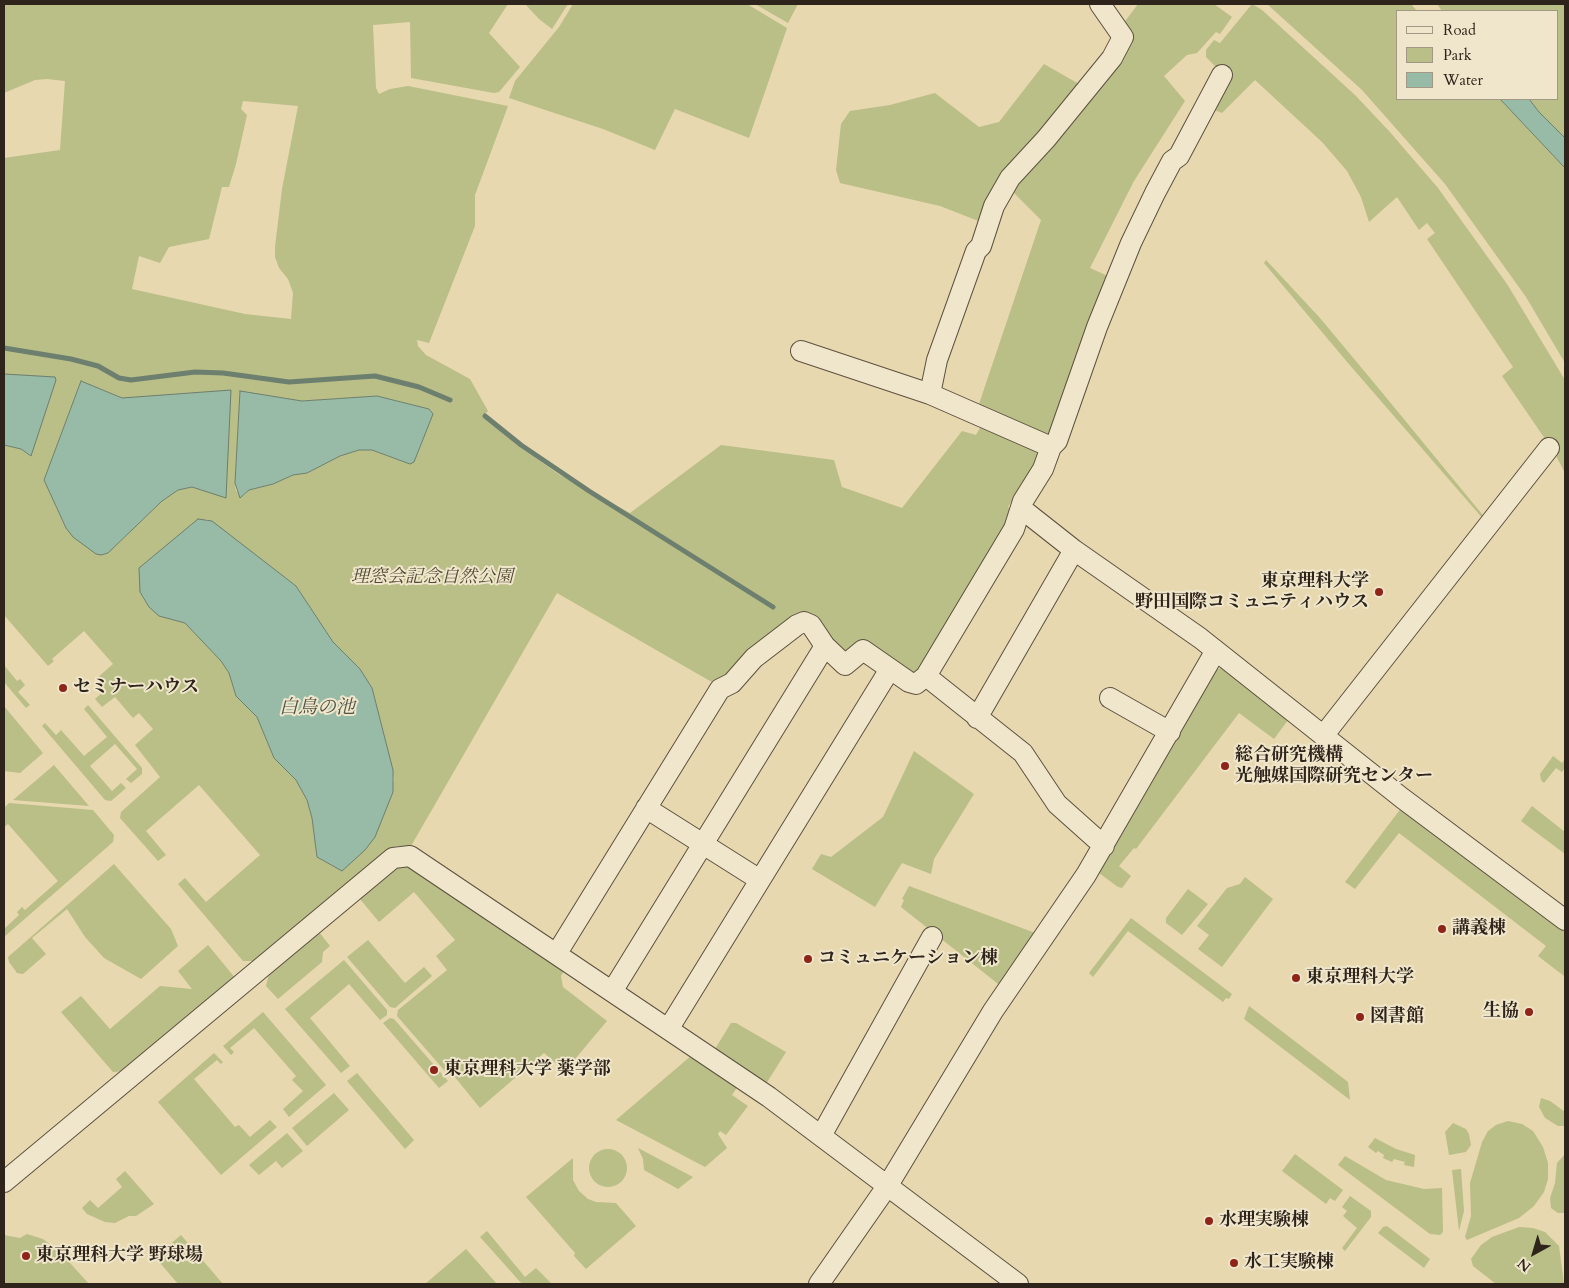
<!DOCTYPE html>
<meta charset="utf-8">
<style>
body{margin:0}
#map{position:relative;width:1569px;height:1288px;overflow:hidden;background:#e7d8af;font-family:Cardo,serif}
canvas{display:block}
.frame{position:absolute;inset:0;border:5px solid #2f241b;pointer-events:none}
.legend{position:absolute;left:1396px;top:10px;width:162px;height:90px;box-sizing:border-box;background:#efe6cb;border:1px solid #a29885;margin:0;padding:6px 9px;list-style:none;font-size:15px;color:#2f241b}
.legend li{display:flex;align-items:center;gap:10px;height:25px}
.legend b{width:25px;border:1px solid #a29885}
.north{position:absolute;left:1509px;top:1228px;width:50px;height:50px;-webkit-text-stroke:4px #efe6cb;paint-order:stroke;rotate:219deg;font-size:14px;font-weight:700;line-height:20px;text-align:center;color:#2f241b}
.north::after{content:'';display:block;margin:auto;width:18px;height:22px;background:#2f241b;clip-path:polygon(50% 0,100% 100%,50% 72%,0 100%)}
</style>
<div id="map">
<canvas width="1569" height="1288"></canvas>
<div class="frame"></div>
<ul class="legend">
<li><b style="height:6px;background:#efe6cb"></b>Road</li>
<li><b style="height:14px;background:#babe87"></b>Park</li>
<li><b style="height:14px;background:#97bba6"></b>Water</li>
</ul>
<div class="north">N</div>
</div>
<script>
const ctx = document.querySelector('canvas').getContext('2d');
ctx.lineJoin = 'round';
function fillPath(path, color) { ctx.fillStyle = color; ctx.fill(path, 'evenodd'); }
const shape = rows => new Path2D(rows.map(r => 'M' + r).join(''));
function stroke(path, color, width, dash) { ctx.strokeStyle = color; ctx.lineWidth = width; ctx.lineCap = dash ? 'butt' : 'round'; ctx.setLineDash(dash || []); ctx.stroke(path); }
function drawText(font, color, halo, rows, align = 'center') {
  ctx.font = font + ' Cardo,"Noto Serif JP",serif'; ctx.lineWidth = 4; ctx.setLineDash([]); ctx.textBaseline = 'middle'; ctx.strokeStyle = halo; ctx.fillStyle = color; for (const [text, x, y, turn = 0] of rows) {
    ctx.save(); ctx.translate(x, y); ctx.rotate((+turn || 0) * Math.PI / 180); ctx.textAlign = isNaN(turn) ? turn : align; if (halo) ctx.strokeText(text, 0, 0); ctx.fillText(text, 0, 0); ctx.restore();
  }
}
fillPath(shape([
 [4,4,508,4,489,33,520,67,499,92,494,93,411,78,410,22,373,25,376,88,379,94,390,89,408,86,508,106,475,195,475,226,429,343,417,340,418,346,426,355,470,379,488,411,483,417,517,445,560,475,630,513,721,445,834,460,842,487,902,508,962,431,976,435,982,424,1036,448,1040,455,1008,507,1013,512,919,678,865,646,845,659,813,621,717,685,557,593,411,846,396,846,257,961,243,961,178,884,185,878,206,902,260,855,199,785,146,831,166,855,158,861,120,818,121,812,160,777,135,745,153,729,139,713,133,718,115,697,102,707,95,699,105,690,96,679,113,664,84,631,52,659,54,661,48,666,4,615,4,445,21,449,31,456,14,376,4,374,4,158,60,150,65,81,47,79,35,80,4,93],
 [243,101,298,106,282,189,275,247,275,257,279,268,288,279,293,293,291,319,245,314,132,289,139,256,160,263,169,247,209,239,222,187,229,187,236,164,247,115,241,109],
 [81,381,122,398,192,487,178,490,162,501,108,553,101,555,96,554,66,528,44,480],
 [240,392,302,401,377,396,429,409,433,414,415,459,410,464,372,450,359,450,340,456,307,473,293,475,273,484,249,490,243,496,236,491,235,483],
 [206,519,296,586,333,642,360,669,372,688,394,780,342,871,317,857,312,818,307,800,296,780,274,758,257,717,236,696,229,673,221,661,185,622,149,607,140,592],
 [525,4,568,4,552,29,539,19],
 [573,4,747,4,787,28,749,138,675,109,655,150,603,129,509,98,515,81,559,27],
 [755,4,798,4,788,23],
 [1138,4,1214,4,1232,17,1220,34,1216,32,1197,53,1187,55,1164,76,1185,101,1134,181,1090,268,1110,277,1051,439,979,404,1041,220,1013,192,1117,63,1123,24],
 [1252,4,1262,10,1355,95,1389,131,1438,188,1507,284,1565,380,1565,473,1554,452,1502,376,1513,367,1427,239,1435,233,1427,223,1419,230,1397,197,1369,222,1361,197,1347,171,1322,142,1255,80,1222,113,1214,110,1229,80,1206,57,1206,50,1214,40,1220,43],
 [1267,4,1411,4,1417,11,1398,11,1398,99,1500,99,1565,168,1565,363,1526,297,1445,184,1362,90],
 [1437,4,1565,4,1565,138,1539,112,1529,99,1558,99,1558,11,1442,11],
 [1044,64,1079,84,981,222,940,206,840,183,836,170,841,124,850,111,890,105,935,93,979,127,999,122],
 [1266,260,1320,318,1380,390,1486,519,1484,520,1348,363,1264,263],
 [4,665,17,681,20,679,25,685,18,692,30,705,26,708,4,682],
 [1222,668,1288,720,1274,739,1239,713,1136,849,1134,848,1119,866,1131,876,1122,888,1118,887,1099,873,1150,786,1213,670],
 [88,705,142,768,142,774,131,783,126,779,137,769,115,744,90,766,112,791,121,783,126,788,111,801,105,800,42,726,45,723,56,735,61,730,84,756,107,737,84,709],
 [4,706,43,753,20,773,4,771],
 [914,751,974,794,934,859,931,874,902,863,875,907,812,869,821,854,831,857,883,817],
 [1553,756,1562,763,1565,759,1565,768,1562,772,1556,768,1544,783,1541,780,1540,774],
 [54,765,89,806,13,800],
 [9,803,93,810,114,835,113,842,4,937,4,929,19,915,17,912,22,907,25,910,58,881,8,824,4,827,4,808],
 [1532,806,1565,832,1565,854,1521,821],
 [1402,807,1565,932,1564,976,1538,956,1546,946,1399,833,1355,889,1345,882],
 [114,864,171,929,178,946,141,979,104,958,85,937,67,909,32,938,46,954,23,974,17,973,9,962,8,957],
 [408,865,565,969,561,976,563,987,607,1021,565,1071,544,1053,480,1108,454,1076,451,1078,397,1016,398,1010,447,970,436,956,455,940,414,892,379,922,360,899,400,866],
 [1245,877,1273,899,1222,967,1198,949,1209,935,1197,926,1227,888,1240,884],
 [909,886,1038,934,1002,987,901,907,904,900,902,899],
 [1188,889,1208,904,1182,935,1166,923,1166,918],
 [1131,918,1232,994,1229,999,1226,998,1223,1002,1128,931,1093,977,1089,973],
 [319,932,330,946,323,952,322,962,278,999,266,986,269,974],
 [368,940,405,983,424,967,432,976,395,1008,390,1007,347,957],
 [208,945,236,979,126,1071,113,1072,61,1012,81,996,110,1029,160,986,192,989,178,971],
 [344,960,387,1010,387,1015,380,1020,349,984,310,1018,350,1066,341,1073,285,1009],
 [1249,1006,1348,1082,1350,1100,1244,1019],
 [263,1012,326,1085,289,1117,283,1109,303,1091,292,1080,296,1076,254,1028,230,1048,234,1052,231,1055,223,1046],
 [390,1018,394,1019,448,1081,439,1088,383,1023],
 [731,1023,736,1023,786,1052,766,1084,715,1049],
 [214,1053,223,1062,221,1064,217,1060,194,1079,235,1127,239,1125,250,1137,270,1120,277,1127,221,1175,158,1102],
 [692,1055,738,1086,732,1095,748,1106,726,1135,720,1131,718,1134,727,1148,705,1167,616,1120],
 [357,1073,414,1140,405,1149,347,1081],
 [334,1093,349,1110,307,1146,292,1128],
 [1541,1098,1550,1101,1565,1112,1565,1126,1558,1126,1545,1118,1539,1107],
 [1508,1121,1522,1124,1533,1131,1543,1147,1548,1163,1548,1179,1544,1192,1534,1206,1519,1218,1467,1240,1465,1237,1471,1216,1470,1183,1482,1142,1488,1131,1496,1125],
 [1453,1123,1466,1129,1469,1134,1471,1145,1466,1152,1449,1155,1445,1132],
 [287,1133,303,1151,282,1168,276,1161,259,1175,249,1165],
 [1375,1138,1396,1149,1415,1155,1414,1167,1404,1165,1405,1162,1394,1159,1392,1162,1383,1158,1384,1155,1378,1151,1376,1153,1368,1147],
 [638,1148,693,1177,678,1189,644,1170,643,1159],
 '589 1168a19 19 0 1 1 38 0a19 19 0 1 1-38 0Z',
 [1295,1154,1343,1190,1335,1201,1330,1198,1326,1204,1282,1171],
 [1565,1154,1565,1213,1558,1213,1551,1208,1550,1198,1555,1183,1557,1163],
 [1345,1156,1386,1180,1424,1189,1442,1188,1443,1232,1440,1235,1430,1234,1338,1165],
 [573,1158,573,1180,579,1191,588,1199,596,1202,616,1203,636,1226,586,1269,574,1256,575,1253,526,1197],
 [1461,1169,1464,1211,1459,1231,1452,1170],
 [125,1171,154,1204,136,1216,129,1216,115,1223,105,1222,87,1214,82,1208,90,1200,98,1208,122,1187,116,1179],
 [1350,1196,1371,1211,1371,1217,1345,1251,1342,1248,1357,1228,1343,1216,1347,1211,1342,1207],
 [1387,1226,1430,1259,1424,1268,1378,1233,1383,1227],
 [1519,1227,1533,1228,1545,1232,1559,1246,1564,1284,1496,1284,1473,1266,1471,1259,1481,1245,1492,1237],
 [487,1231,525,1277,536,1268,552,1284,522,1284,480,1237],
 [27,1234,43,1239,62,1254,89,1284,4,1284,4,1235,20,1238],
 [181,1235,223,1284,178,1284,155,1257],
 [466,1249,497,1284,425,1284]
]), '#babe87');
const water = shape([
 [1500,99,1529,99,1539,112,1565,138,1565,168,1500,99],
 [4,374,55,377,56,380,31,456,21,449,4,445,4,374],
 [81,381,122,398,231,390,226,498,192,487,178,490,162,501,108,553,101,555,96,554,73,537,66,528,44,480,81,381],
 [240,391,302,401,377,396,429,409,433,414,414,462,410,464,372,450,359,450,340,456,307,473,293,475,273,484,249,490,240,498,235,483,240,391],
 [198,519,212,521,296,586,333,642,360,669,372,688,393,770,393,792,375,837,365,850,342,871,317,857,312,818,307,800,296,780,274,758,257,717,236,696,229,673,221,661,185,623,159,616,149,607,140,592,139,568,198,519]
]);
fillPath(water, '#97bba6');
stroke(water, '#6d7f6e', 1);
stroke(shape([
 [4,348,71,359,98,366,119,378,131,380,195,372,223,373,289,382,375,376,419,387,450,400],
 [485,416,521,445,589,491,773,607]
]), '#6d7f6e', 5);
const street = shape([
 [801,351,930,394,1051,447],
 [930,394,937,360,976,251,981,246,994,206,1010,178,1046,139,1112,58,1123,37,1100,4],
 [1022,509,1074,550,1200,638,1402,798,1565,920],
 [926,676,1023,753,1057,804,1104,846],
 [1110,698,1170,732],
 [977,718,1074,550],
 [1323,736,1549,448],
 [646,808,760,880],
 [557,953,720,689,732,683,754,658,797,625,804,622,811,625,825,646,845,665,863,650,909,682,916,684,926,676,1014,529,1023,501,1043,469,1051,447,1057,441,1097,327,1131,243,1155,193,1172,161,1179,156,1222,75],
 [613,990,825,646],
 [669,1028,890,669],
 [821,1136,932,937],
 [4,1182,393,858,410,856,769,1097,1018,1284],
 [819,1284,888,1185,993,1011,1086,875,1215,652]
]);
stroke(street, '#5d5140', 22);
stroke(street, '#efe6cb', 20);
for (const [x, y, r, color] of [
 [1379,592,5,"#8f2418"],
 [63,688,5,"#8f2418"],
 [1225,766,5,"#8f2418"],
 [1442,929,5,"#8f2418"],
 [808,959,5,"#8f2418"],
 [1296,978,5,"#8f2418"],
 [1529,1012,5,"#8f2418"],
 [1360,1017,5,"#8f2418"],
 [434,1070,5,"#8f2418"],
 [1209,1221,5,"#8f2418"],
 [26,1256,5,"#8f2418"],
 [1234,1263,5,"#8f2418"]
]) { const dot = new Path2D(); dot.arc(x, y, r, 0, 2 * Math.PI); ctx.fillStyle = color; ctx.fill(dot); stroke(dot, '#efe6cb', 2); }
drawText('italic 18px', '#524a36', '#efe6cb', [
 ["理窓会記念自然公園",432,578]
]);
drawText('bold 18px', '#2f241b', '#efe6cb', [
 ["東京理科大学",1369,582,"right"],
 ["野田国際コミュニティハウス",1369,603,"right"],
 ["セミナーハウス",73,688],
 ["総合研究機構",1235,756],
 ["光触媒国際研究センター",1235,777],
 ["講義棟",1452,929],
 ["コミュニケーション棟",818,959],
 ["東京理科大学",1306,978],
 ["生協",1519,1012,"right"],
 ["図書館",1370,1017],
 ["東京理科大学 薬学部",444,1070],
 ["水理実験棟",1219,1221],
 ["東京理科大学 野球場",36,1256],
 ["水工実験棟",1244,1263]
], 'left');
drawText('italic 19px', '#4e5145', '#efe6cb', [
 ["白鳥の池",317,709]
]);
</script>
